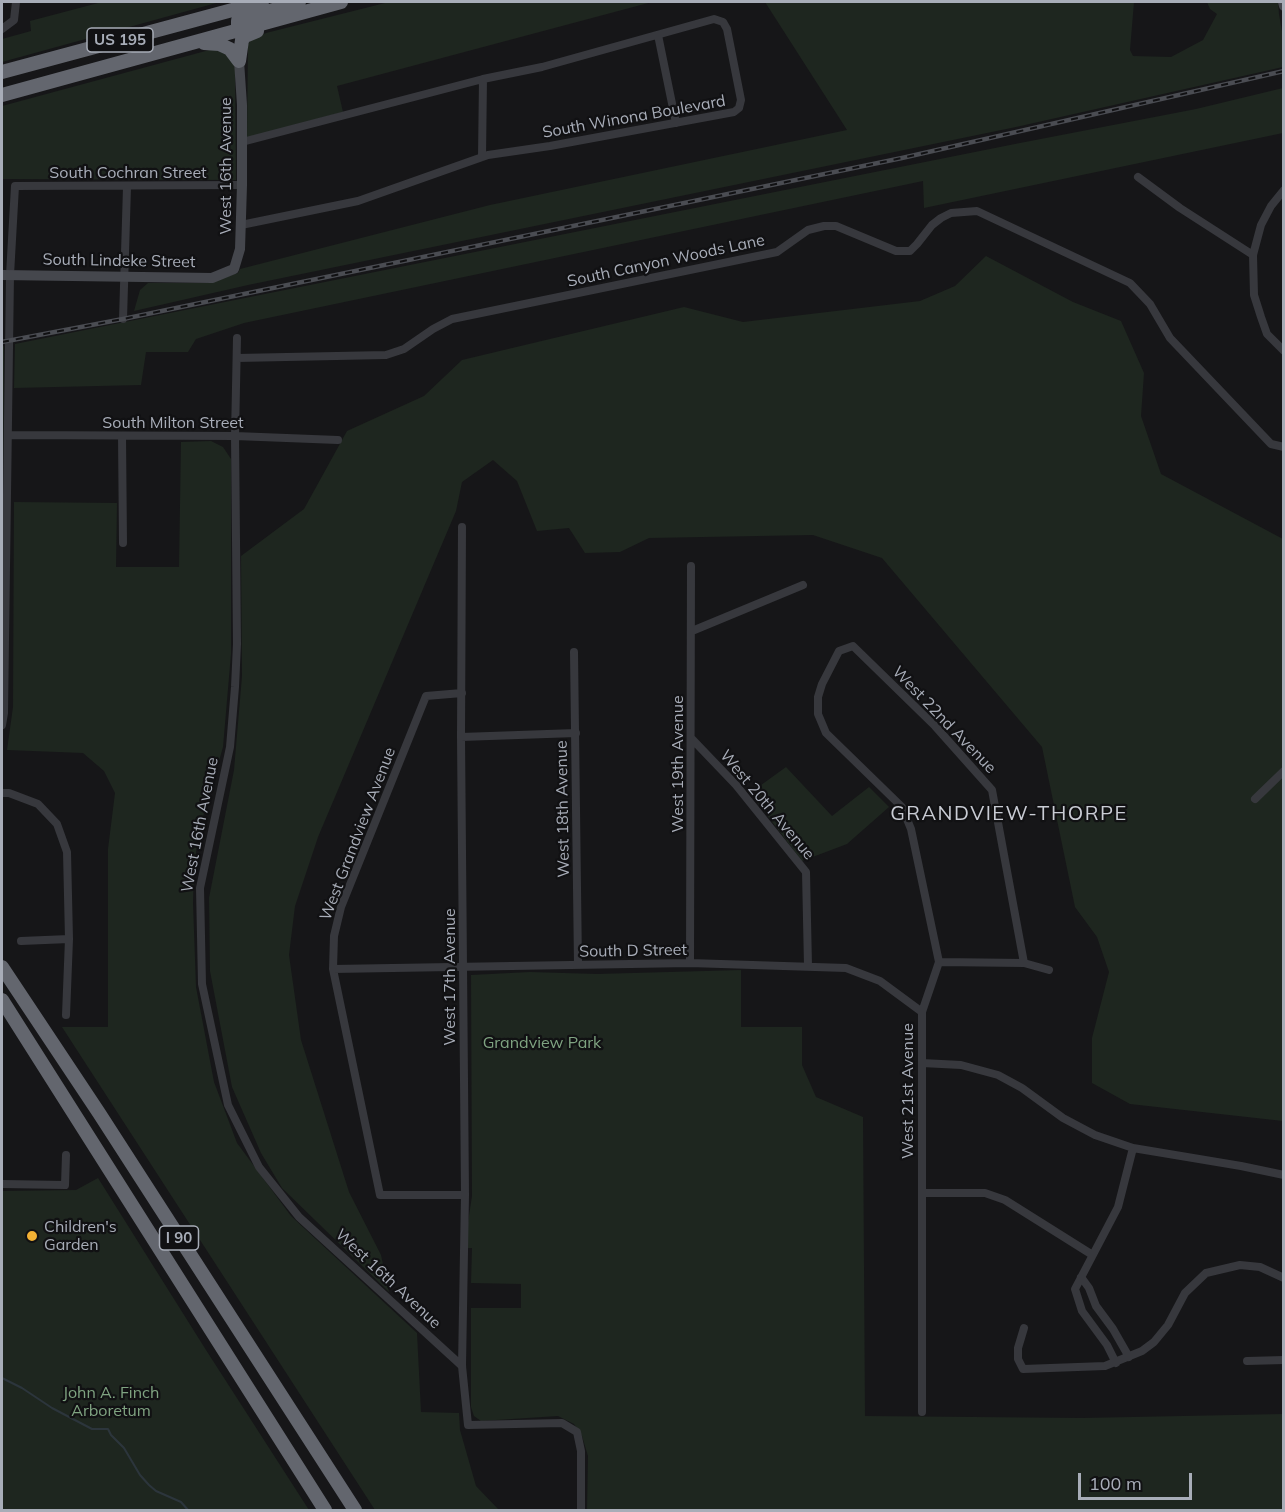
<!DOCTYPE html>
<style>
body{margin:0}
#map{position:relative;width:1285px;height:1512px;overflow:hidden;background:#161618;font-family:Mulish,sans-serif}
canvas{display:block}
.frame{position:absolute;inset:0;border:3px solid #a8adb8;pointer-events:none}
.scale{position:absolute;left:1078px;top:1473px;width:114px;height:27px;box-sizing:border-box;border:3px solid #a8adb8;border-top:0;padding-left:8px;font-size:18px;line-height:21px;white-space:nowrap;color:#a8adb8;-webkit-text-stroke:4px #111113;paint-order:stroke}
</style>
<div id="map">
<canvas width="1285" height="1512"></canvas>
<div class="frame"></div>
<div class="scale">100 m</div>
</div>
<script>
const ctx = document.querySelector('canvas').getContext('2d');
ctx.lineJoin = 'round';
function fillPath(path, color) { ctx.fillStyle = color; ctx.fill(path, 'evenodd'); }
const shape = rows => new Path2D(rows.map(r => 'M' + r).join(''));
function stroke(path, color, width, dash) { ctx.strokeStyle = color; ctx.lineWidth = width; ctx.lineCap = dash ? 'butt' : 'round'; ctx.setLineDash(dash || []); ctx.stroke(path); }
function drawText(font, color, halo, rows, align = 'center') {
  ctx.font = font + ' Mulish,sans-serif'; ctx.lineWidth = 4.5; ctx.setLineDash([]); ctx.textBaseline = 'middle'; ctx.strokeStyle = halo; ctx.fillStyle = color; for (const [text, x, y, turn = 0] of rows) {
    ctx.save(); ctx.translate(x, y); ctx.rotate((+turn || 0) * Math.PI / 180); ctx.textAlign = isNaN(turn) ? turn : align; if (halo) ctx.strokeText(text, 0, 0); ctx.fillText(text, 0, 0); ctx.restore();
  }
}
fillPath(shape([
 [102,2,220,2,2,62,2,39,31,31,30,21],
 [389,2,652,2,337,86,343,112,247,138,248,44,252,39,266,33],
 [765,2,1134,2,1130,50,1133,56,1171,57,1203,40,1217,14,1210,9,1207,2,1278,2,1279,14,1283,37,1283,67,1016,127,248,285,134,311,140,290,148,283,206,283,238,273,240,269,490,205,847,130],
 [213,49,230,56,235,66,236,180,2,179,2,106],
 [1283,88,1283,133,924,208,923,181,244,323,196,339,188,352,146,352,141,385,14,388,15,344,1020,143,1196,109],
 [986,256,1073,302,1121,321,1144,373,1141,416,1161,474,1283,539,1283,1121,1130,1104,1092,1083,1092,1038,1109,972,1097,937,1075,907,1042,747,882,558,813,535,649,538,620,552,585,553,569,528,537,531,517,481,493,460,462,482,456,511,318,837,295,906,289,955,301,1040,349,1192,381,1255,389,1292,282,1188,261,1153,232,1087,210,971,209,898,234,770,242,676,241,556,304,509,347,431,424,396,462,360,684,307,743,322,920,301,955,286],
 [4,346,2,680,2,702,2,347],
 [211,441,223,447,231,459,231,654,223,747,199,831,194,866,193,903,196,987,214,1082,237,1143,291,1216,417,1333,421,1412,459,1413,460,1430,476,1486,499,1510,375,1510,62,1027,108,1027,108,849,115,793,104,771,83,753,7,750,13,707,14,502,117,503,116,567,179,567,181,442],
 [786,767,832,816,869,787,889,807,847,844,802,861,750,793],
 [741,970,741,1027,802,1027,802,1065,816,1097,863,1117,865,1416,1082,1418,1283,1414,1283,1510,587,1510,588,1456,582,1436,574,1424,558,1416,481,1421,474,1416,471,1407,471,1308,521,1308,521,1284,471,1283,472,1248,464,1248,472,1196,471,975,530,972,597,974],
 [98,1178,206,1350,309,1510,2,1510,2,1191,76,1190]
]), '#1e261f');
stroke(shape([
 [2,1378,22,1388,52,1408,92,1429,108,1429,111,1435,124,1448,140,1475,149,1485,156,1491,181,1502,188,1510]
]), '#2c353c', 2);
stroke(shape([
 [2,29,14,20,16,2],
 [658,35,676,123],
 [482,157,483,79],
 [1138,177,1180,208,1253,255],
 [1284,190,1271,206,1261,225,1253,255,1254,295,1261,317,1267,334,1284,351],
 [241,225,358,201,488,155,550,146,734,112,739,108,741,100,727,29,723,22,714,19,542,67,483,79,242,142],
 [123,319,127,187],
 [237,338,235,436,237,644,235,687,230,747,200,888,202,984,228,1105,259,1167,299,1217,462,1366],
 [237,358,386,355,404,349,433,329,452,319,777,252,808,230,824,226,836,226,896,251,910,251,917,244,932,225,941,218,951,213,977,211,1130,283,1150,304,1170,338,1271,444,1284,447],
 [9,435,235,436,338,440],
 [122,436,123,543],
 [462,527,461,737,465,1195,462,1366,468,1425,562,1423,577,1432,581,1451,581,1510],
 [692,631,803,585],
 [574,652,578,965],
 [462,693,426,696,341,907,334,936,333,969,380,1195,465,1195],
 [2,725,4,713,10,275,15,186,242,185],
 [461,737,576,733],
 [692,739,736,785,806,872,808,966],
 [2,793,9,793,38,804,57,824,67,852,69,939,66,1015],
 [1255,799,1284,771],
 [21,941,69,939],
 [939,962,1024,963,1049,970],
 [690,963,691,566],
 [333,969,690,963,846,968,880,981,922,1012],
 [922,1063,961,1065,998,1075,1022,1088,1063,1118,1095,1135,1133,1148,1241,1166,1284,1175],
 [2,1184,65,1185,66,1155],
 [922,1193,985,1193,1005,1200,1091,1254],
 [1081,1277,1089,1288,1096,1306,1113,1329,1129,1357],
 [1024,1328,1018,1348,1018,1359,1023,1369,1105,1366,1142,1351,1154,1342,1168,1325,1185,1293,1206,1273,1240,1265,1260,1267,1284,1278],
 [1247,1361,1284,1360],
 [1116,1363,1107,1345,1082,1311,1075,1289,1118,1207,1133,1148],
 [922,1412,922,1012,939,962,911,829,902,807,826,733,818,714,818,697,822,684,839,651,853,646,935,726,992,790,1024,963]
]), '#37383d', 8);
stroke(shape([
 [1283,2,1284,6],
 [2,275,212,278,234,269,240,249,242,185,242,105,239,61]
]), '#45474d', 10);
stroke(shape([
 [238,30,238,21,299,2],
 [204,43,219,44,230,49,239,61],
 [239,61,242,40,245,36,257,31],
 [2,72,262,2],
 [2,95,341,2],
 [2,967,99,1113,355,1510],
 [2,1000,325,1510]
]), '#63666e', 14);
const rail = shape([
 [2,342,123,319,902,158,1284,71]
]);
stroke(rail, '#4a4c52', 4.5);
stroke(rail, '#111113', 2, [7]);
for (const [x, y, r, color] of [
 [32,1236,6,"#f2b134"]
]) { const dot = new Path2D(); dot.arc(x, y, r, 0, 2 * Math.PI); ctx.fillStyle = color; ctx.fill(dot); stroke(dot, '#111113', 2); }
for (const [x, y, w] of [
 [120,40,66],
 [179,1238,39]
]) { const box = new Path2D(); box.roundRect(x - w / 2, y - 12, w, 24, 4.5); ctx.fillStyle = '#111113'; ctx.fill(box); stroke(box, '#a8adb8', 1.5); }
drawText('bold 15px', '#a8adb8', null, [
 ["US 195",120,40],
 ["I 90",179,1238]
]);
drawText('16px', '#a8adb8', '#111113', [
 ["South Winona Boulevard",634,117,-10],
 ["West 16th Avenue",226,166,-90],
 ["South Cochran Street",128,173],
 ["South Lindeke Street",119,261,1],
 ["South Canyon Woods Lane",666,261,-12],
 ["South Milton Street",173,423],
 ["West 22nd Avenue",944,720,46],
 ["West 19th Avenue",678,764,-90],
 ["West 20th Avenue",767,805,50],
 ["West 18th Avenue",563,809,-91],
 ["West 16th Avenue",200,825,-79],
 ["West Grandview Avenue",358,834,-69],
 ["South D Street",633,951,-1],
 ["West 17th Avenue",450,977,-90],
 ["West 21st Avenue",908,1091,-90],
 ["West 16th Avenue",388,1279,43]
]);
drawText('16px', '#7fa381', '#111113', [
 ["Grandview Park",542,1043],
 ["John A. Finch",111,1393],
 ["Arboretum",111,1411]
]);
drawText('16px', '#a8adb8', '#111113', [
 ["Children's",44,1227],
 ["Garden",44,1245]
], 'left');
ctx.letterSpacing = '1.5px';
drawText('20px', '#c9ccd4', '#111113', [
 ["GRANDVIEW-THORPE",1009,814]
]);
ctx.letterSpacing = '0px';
</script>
